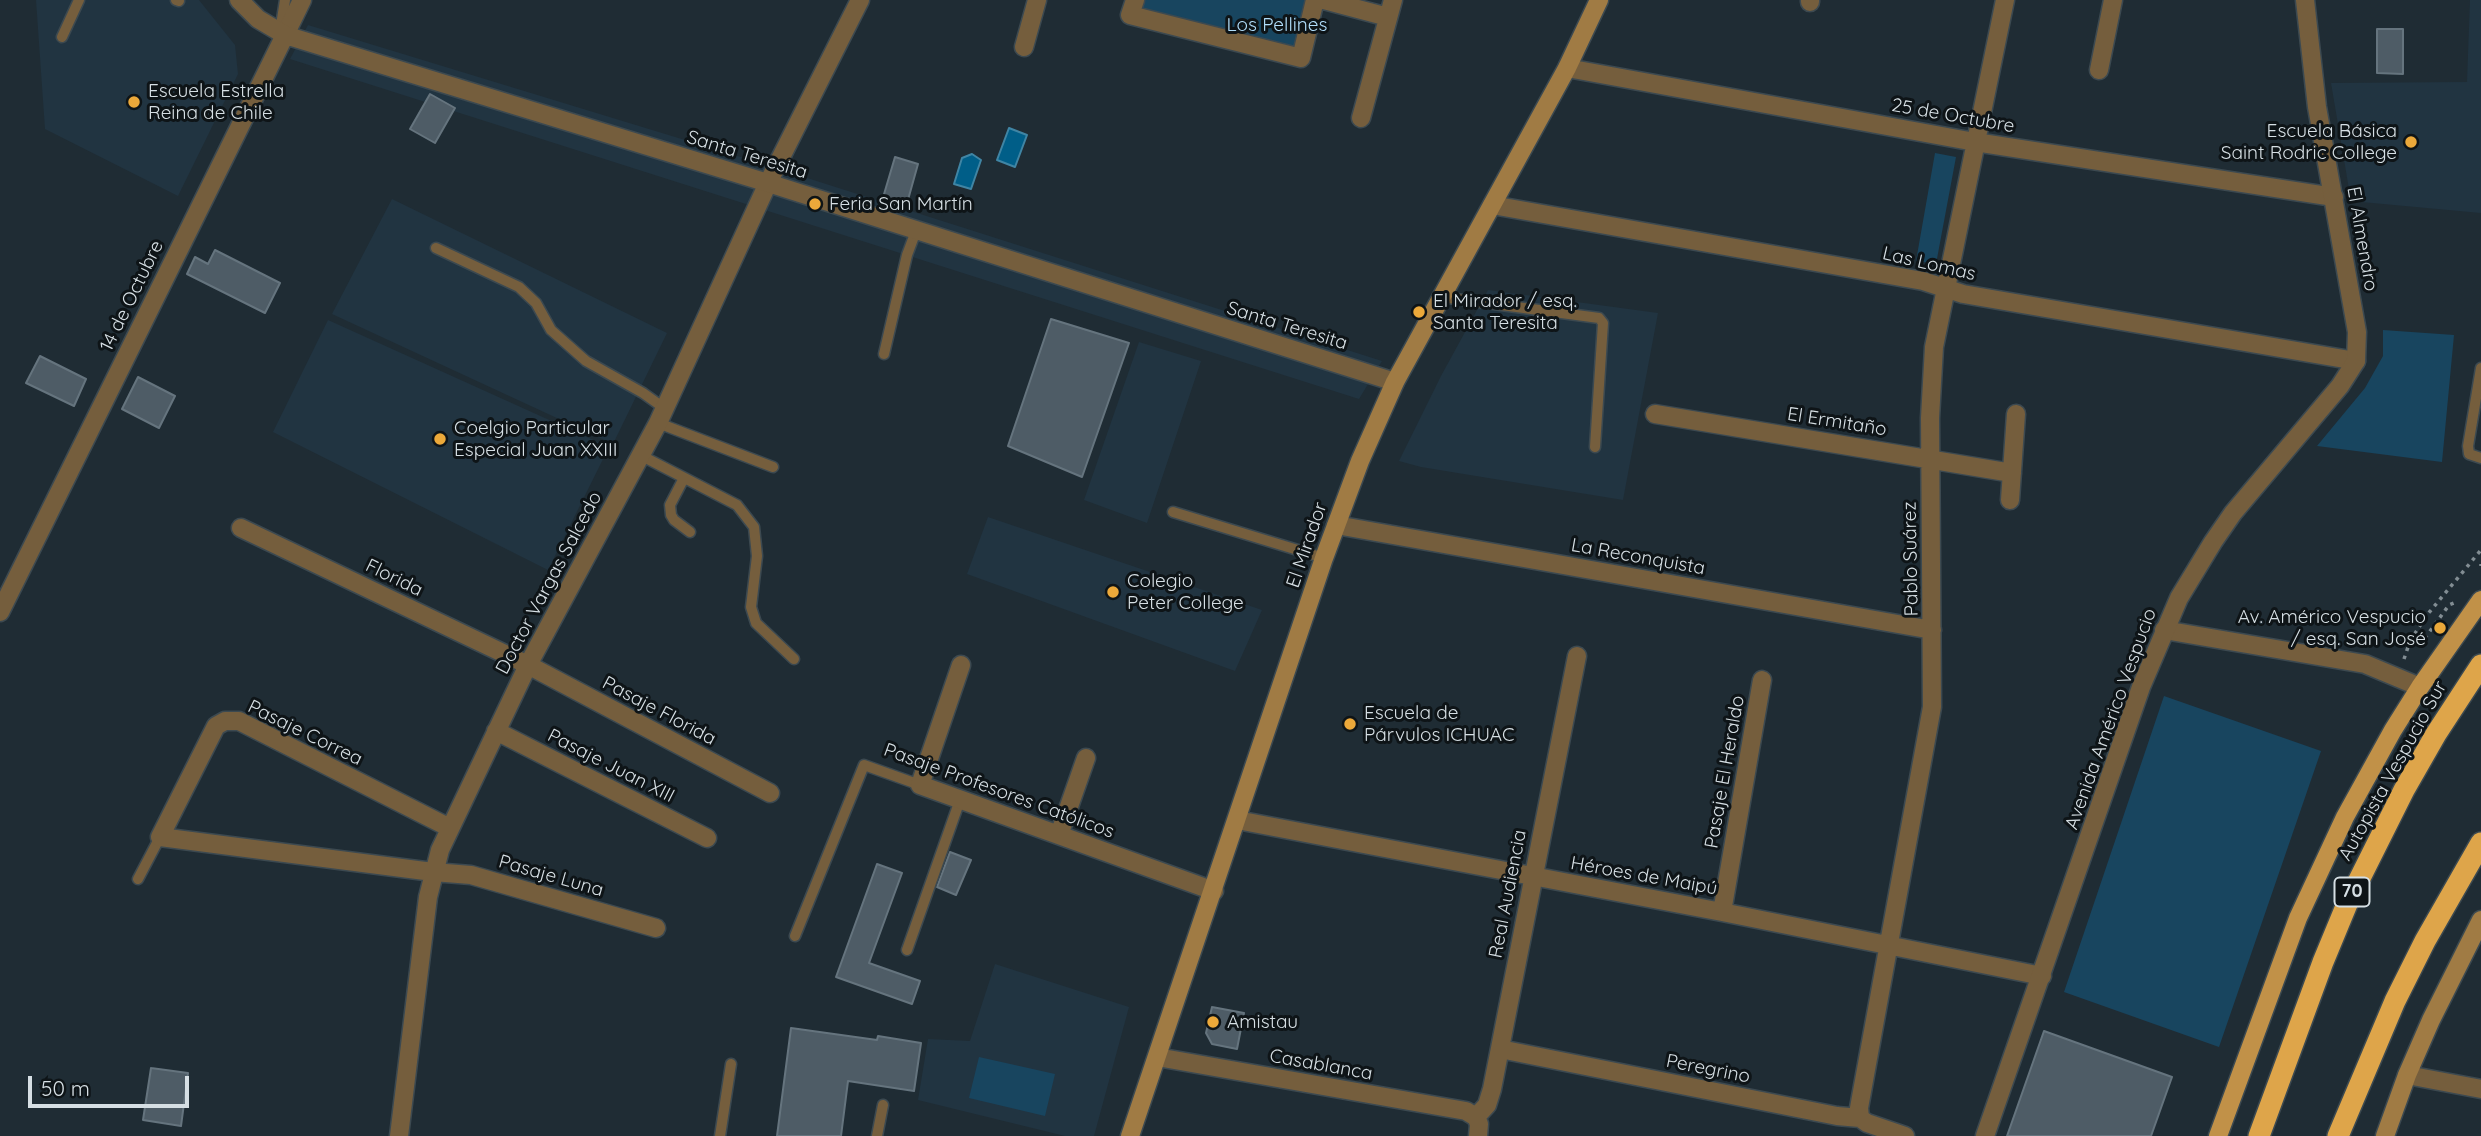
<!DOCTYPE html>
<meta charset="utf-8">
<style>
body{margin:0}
#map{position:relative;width:2481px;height:1136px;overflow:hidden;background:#1f2c34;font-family:Quicksand,sans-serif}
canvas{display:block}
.scale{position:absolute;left:28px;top:1076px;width:161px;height:32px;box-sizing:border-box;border:4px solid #d6dfe4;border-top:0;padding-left:9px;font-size:21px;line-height:24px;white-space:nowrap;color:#d6dfe4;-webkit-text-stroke:5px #0e1417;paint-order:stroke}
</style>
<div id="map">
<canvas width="2481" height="1136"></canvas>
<div class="scale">50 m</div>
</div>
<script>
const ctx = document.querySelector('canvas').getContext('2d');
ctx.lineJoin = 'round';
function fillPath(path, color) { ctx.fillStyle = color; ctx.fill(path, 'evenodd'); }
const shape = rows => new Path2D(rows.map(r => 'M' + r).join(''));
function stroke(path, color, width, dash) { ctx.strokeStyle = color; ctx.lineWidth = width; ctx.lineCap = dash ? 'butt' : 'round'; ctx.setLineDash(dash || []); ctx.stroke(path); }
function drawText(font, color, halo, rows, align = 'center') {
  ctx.font = font + ' Quicksand,sans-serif'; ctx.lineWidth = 6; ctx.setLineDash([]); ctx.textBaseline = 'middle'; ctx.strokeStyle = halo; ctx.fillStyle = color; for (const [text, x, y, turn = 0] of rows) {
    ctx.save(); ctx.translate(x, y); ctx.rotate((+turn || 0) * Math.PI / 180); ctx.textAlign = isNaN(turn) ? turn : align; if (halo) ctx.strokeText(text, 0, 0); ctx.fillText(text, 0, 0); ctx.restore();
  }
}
fillPath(shape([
 [36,0,199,0,235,45,238,74,178,196,45,129],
 [2470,0,2481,0,2481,213,2351,201,2331,83,2467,82],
 [308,25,757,162,1382,361,1359,399,290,59],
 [392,199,667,333,613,444,332,314],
 [1488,290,1658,313,1623,500,1421,467,1399,461,1441,376],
 [328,320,609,447,548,570,273,432],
 [1139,342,1201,361,1147,523,1084,500],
 [988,517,1262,610,1235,671,967,574],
 [995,964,1129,1007,1094,1136,1065,1136,918,1100,928,1039,970,1041]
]), '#213441');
fillPath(shape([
 [1136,0,1314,0,1300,56,1133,14],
 [1935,153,1956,157,1936,264,1916,261],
 [2383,330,2454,335,2442,462,2317,446,2365,388,2383,356],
 [2164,696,2321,751,2219,1047,2064,992],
 [979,1057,1055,1074,1045,1116,969,1098]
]), '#18455f');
const water = shape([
 [1009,128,1027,135,1015,167,997,160,1009,128],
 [972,154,981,160,971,189,954,184,962,158,972,154]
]);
fillPath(water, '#005e88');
stroke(water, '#4085a4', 2);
const building = shape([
 [2377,29,2403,29,2403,74,2377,73,2377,29],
 [430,94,455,108,435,143,410,129,430,94],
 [895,157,918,164,906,207,882,201,895,157],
 [215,250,280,283,265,313,187,274,195,257,208,264,215,250],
 [1051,319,1129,343,1082,477,1008,446,1051,319],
 [40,356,86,379,74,406,26,383,40,356],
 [138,377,175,396,159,428,122,409,138,377],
 [950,852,971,860,956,895,937,887,950,852],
 [877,864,902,873,869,963,920,981,912,1004,836,977,877,864],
 [1212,1007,1244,1013,1237,1049,1212,1044,1206,1033,1212,1007],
 [791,1028,877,1040,878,1036,921,1043,914,1091,848,1081,841,1136,777,1136,791,1028],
 [2044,1031,2172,1077,2151,1136,2007,1136,2044,1031],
 [151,1068,188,1073,181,1126,143,1120,151,1068]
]);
fillPath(building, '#4e5c66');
stroke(building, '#65747e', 2);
const service = shape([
 [176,0,179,1],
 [280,32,285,0],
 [62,37,79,0],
 [436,248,519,287,536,303,551,330,586,361,643,393,664,408],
 [1441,297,1599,318,1603,323,1595,447],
 [884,354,907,255,916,231],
 [2481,368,2468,446,2469,454,2481,458],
 [658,423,773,467],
 [640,455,737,505,754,527,757,556,751,607,756,623,794,659],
 [684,478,670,505,671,515,674,520,690,532],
 [1173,512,1324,558],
 [138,879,160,837],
 [795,936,864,765,920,785],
 [907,950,960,800],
 [720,1136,731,1064],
 [877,1136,883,1105]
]);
const minor = shape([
 [1135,0,1130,15,1301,58,1315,0],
 [1324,0,1388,17],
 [1810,2,1810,0],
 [285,35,302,0],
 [1024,47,1037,0],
 [1567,68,1975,142,2334,197],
 [2099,70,2113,0],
 [1361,118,1393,0],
 [1492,205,1923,281,1963,294,2356,361],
 [1655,414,2012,473],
 [2010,500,2016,414],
 [1336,525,1932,630],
 [241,528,528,665,770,793],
 [2164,630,2365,664,2420,687],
 [961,665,920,785,1214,891],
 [496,731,707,838],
 [1237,820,1722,912,2042,976],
 [450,828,239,721,225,721,216,726,160,837,433,872,471,875,656,928],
 [1059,835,1086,758],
 [1722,912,1762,680],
 [1500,1049,1837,1116,1860,1118,1867,1123,1905,1136],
 [1157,1057,1466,1111,1476,1117],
 [2407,1075,2481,1089],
 [1476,1117,1487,1105,1492,1089,1577,656],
 [1476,1117,1479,1124,1478,1136],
 [1860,1118,1859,1108,1932,707,1930,418,1934,347,2005,0],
 [399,1136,428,897,440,850,528,665,658,423,768,183,860,0]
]);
const tertiary = shape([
 [239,0,258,19,285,35,768,183,1395,382],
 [0,612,285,35],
 [1985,1136,2141,687,2179,598,2213,542,2233,513,2340,386,2356,361,2357,332,2317,107,2305,0]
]);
const secondary = shape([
 [1130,1136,1324,558,1360,461,1395,382,1567,68,1599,0],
 [2385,1136,2407,1075,2431,1020,2481,920]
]);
const primary = shape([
 [2218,1136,2298,918,2345,817,2393,730,2420,687,2481,600]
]);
const motorway = shape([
 [2259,1136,2323,962,2347,904,2404,790,2436,734,2481,665],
 [2338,1136,2395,1001,2425,941,2481,843]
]);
stroke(service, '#3c4950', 13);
stroke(minor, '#3c4950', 21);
stroke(tertiary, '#3c4950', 21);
stroke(secondary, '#3c4950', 21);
stroke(primary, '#3c4950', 21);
stroke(motorway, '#3c4950', 24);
stroke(shape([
 [2481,564,2481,566],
 [2410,641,2427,615,2481,550],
 [2404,659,2410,641,2425,638,2449,605,2454,603]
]), '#828d93', 3.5, [3.5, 5]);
stroke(service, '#755e3d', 10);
stroke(minor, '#755e3d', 18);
stroke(tertiary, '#755e3d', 18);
stroke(secondary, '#a07b44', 18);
stroke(primary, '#c19148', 18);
stroke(motorway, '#dea54a', 21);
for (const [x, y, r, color] of [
 [134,102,7,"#eca93a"],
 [2411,142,7,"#eca93a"],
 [815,204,7,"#eca93a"],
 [1419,312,7,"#eca93a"],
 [440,439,7,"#eca93a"],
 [1113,592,7,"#eca93a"],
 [2440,628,7,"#eca93a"],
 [1350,724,7,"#eca93a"],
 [1213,1022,7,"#eca93a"]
]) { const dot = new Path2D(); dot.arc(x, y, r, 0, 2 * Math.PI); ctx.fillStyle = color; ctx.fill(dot); stroke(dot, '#0e1417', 2.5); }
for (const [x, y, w] of [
 [2352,892,35]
]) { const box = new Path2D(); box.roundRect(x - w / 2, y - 14.5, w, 29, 5); ctx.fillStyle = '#0e1417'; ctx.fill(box); stroke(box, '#d6dfe4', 2); }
drawText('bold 18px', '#d6dfe4', null, [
 ["70",2352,892]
]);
drawText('19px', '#b1defb', '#0e1417', [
 ["Los Pellines",1277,25]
]);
drawText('19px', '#d6dfe4', '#0e1417', [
 ["Escuela Estrella",148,91],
 ["Reina de Chile",148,113],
 ["Escuela Básica",2397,131,"right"],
 ["Saint Rodric College",2397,153,"right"],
 ["Feria San Martín",829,204],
 ["El Mirador / esq.",1433,301],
 ["Santa Teresita",1433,323],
 ["Coelgio Particular",454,428],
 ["Especial Juan XXIII",454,450],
 ["Colegio",1127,581],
 ["Peter College",1127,603],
 ["Av. Américo Vespucio",2426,617,"right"],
 ["/ esq. San José",2426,639,"right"],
 ["Escuela de",1364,713],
 ["Párvulos ICHUAC",1364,735],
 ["Amistau",1227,1022]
], 'left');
drawText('19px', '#d6dfe4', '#0e1417', [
 ["25 de Octubre",1953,116,10],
 ["Santa Teresita",747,155,17],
 ["El Almendro",2362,239,80],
 ["Las Lomas",1929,264,13],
 ["14 de Octubre",132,296,-64],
 ["Santa Teresita",1287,326,17],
 ["El Ermitaño",1837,422,9],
 ["El Mirador",1307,545,-71],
 ["La Reconquista",1638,557,10],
 ["Pablo Suárez",1911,559,-91],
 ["Florida",394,578,26],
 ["Doctor Vargas Salcedo",549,583,-62],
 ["Pasaje Florida",659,711,28],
 ["Avenida Américo Vespucio",2111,719,-70],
 ["Pasaje Correa",305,733,26],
 ["Pasaje Juan XIII",611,766,27],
 ["Autopista Vespucio Sur",2393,771,-61],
 ["Pasaje El Heraldo",1725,772,-80],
 ["Pasaje Profesores Católicos",999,791,20],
 ["Pasaje Luna",551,876,16],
 ["Héroes de Maipú",1644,876,10],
 ["Real Audiencia",1508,894,-79],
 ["Casablanca",1321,1065,10],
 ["Peregrino",1708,1069,11]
]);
</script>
